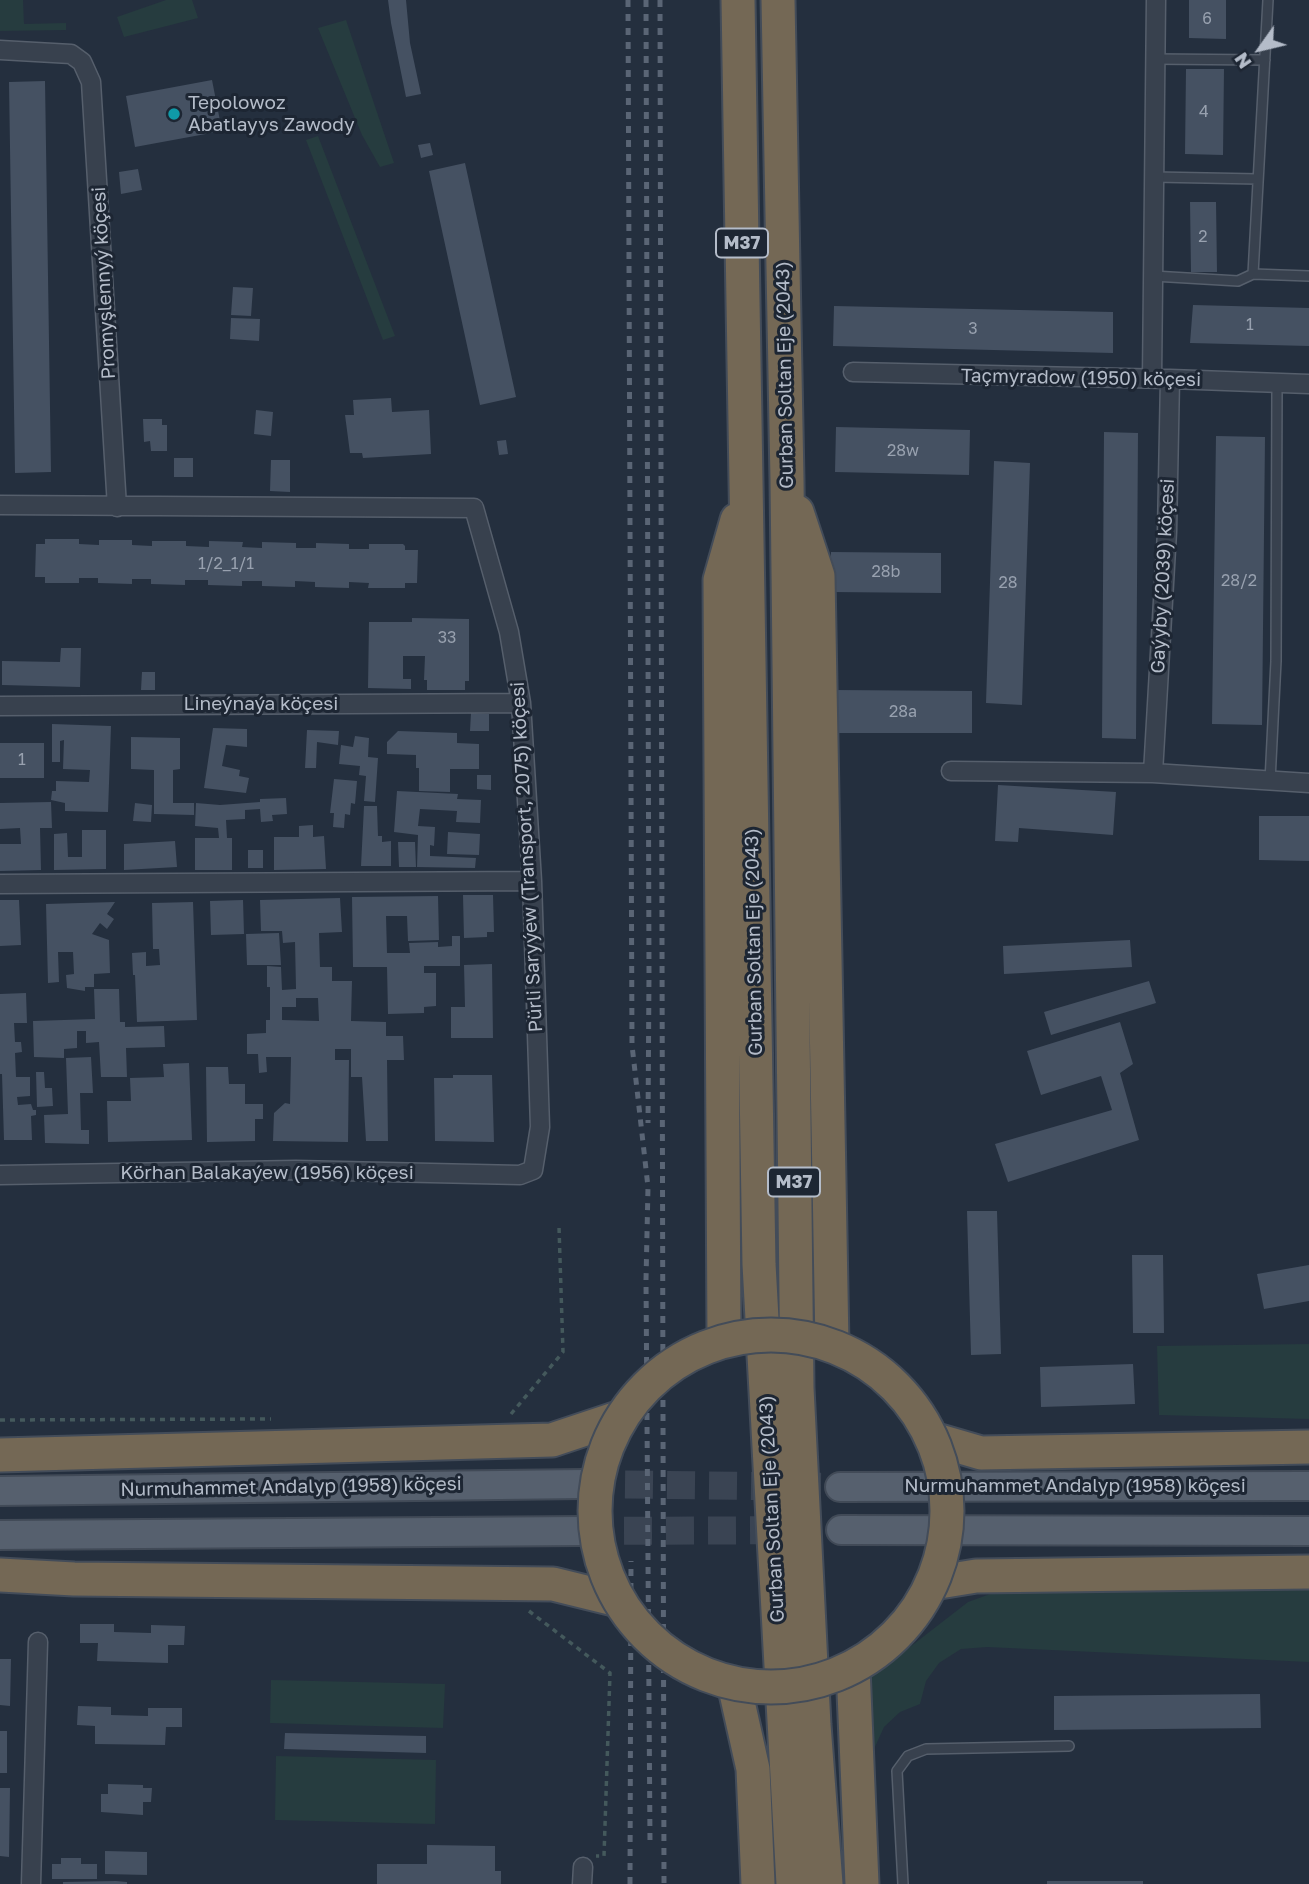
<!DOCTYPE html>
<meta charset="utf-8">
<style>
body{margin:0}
#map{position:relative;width:1309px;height:1884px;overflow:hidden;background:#242f3e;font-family:"Golos Text",sans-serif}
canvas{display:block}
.north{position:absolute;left:1225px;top:14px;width:70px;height:70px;-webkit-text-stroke:5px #1d2633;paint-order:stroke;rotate:236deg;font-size:19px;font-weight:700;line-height:28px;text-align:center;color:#b4bcc9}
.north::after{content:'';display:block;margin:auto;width:24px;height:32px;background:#b4bcc9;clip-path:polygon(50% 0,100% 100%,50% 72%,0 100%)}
</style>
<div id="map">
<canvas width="1309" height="1884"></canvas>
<div class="north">N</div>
</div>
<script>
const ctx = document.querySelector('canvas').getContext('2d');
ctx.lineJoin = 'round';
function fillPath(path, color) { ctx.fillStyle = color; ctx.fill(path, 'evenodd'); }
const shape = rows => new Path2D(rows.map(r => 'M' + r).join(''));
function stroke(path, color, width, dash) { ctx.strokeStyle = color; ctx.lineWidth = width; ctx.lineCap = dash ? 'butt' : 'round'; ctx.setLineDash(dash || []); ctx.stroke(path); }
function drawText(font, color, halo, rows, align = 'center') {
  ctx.font = font + ' "Golos Text",sans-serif'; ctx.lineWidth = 6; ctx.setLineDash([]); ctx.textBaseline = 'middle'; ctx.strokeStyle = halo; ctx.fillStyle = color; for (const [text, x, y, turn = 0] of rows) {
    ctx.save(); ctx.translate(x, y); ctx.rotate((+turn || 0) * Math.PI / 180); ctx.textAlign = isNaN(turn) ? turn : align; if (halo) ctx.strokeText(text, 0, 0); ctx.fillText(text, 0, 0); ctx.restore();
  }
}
fillPath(shape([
 [0,0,23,0,24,24,66,23,66,30,0,31],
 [166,0,192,0,198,18,124,37,117,17],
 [346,20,394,163,380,167,362,135,318,28],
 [318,136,395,336,383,340,306,140],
 [1309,1344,1309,1419,1159,1415,1157,1346],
 [1309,1585,1309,1662,987,1647,961,1649,939,1663,926,1681,920,1704,900,1712,884,1727,874,1749,870,1678,968,1602,1004,1589],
 [271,1680,445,1684,443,1728,270,1723],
 [276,1756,436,1760,435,1824,275,1820]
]), '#263c3f');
fillPath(shape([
 [388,0,406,0,410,43,421,94,406,97,391,23],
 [1189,0,1226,0,1226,39,1189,38],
 [1186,69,1224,69,1223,155,1185,154],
 [212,80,222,131,135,147,126,96],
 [45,81,51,472,15,473,9,82],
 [430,143,433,155,421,158,418,145],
 [465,163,516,397,480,405,429,171],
 [138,169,142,190,121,194,119,172],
 [1190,202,1216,202,1217,272,1191,272],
 [233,287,253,288,251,316,231,315],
 [1193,305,1309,308,1309,346,1190,343],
 [834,306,1113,312,1113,353,833,346],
 [231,318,260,319,259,341,230,339],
 [391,398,392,412,429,410,431,454,363,458,362,453,350,453,345,415,354,415,353,400],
 [256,410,273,412,271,436,254,434],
 [143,419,162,419,162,425,167,425,167,451,151,451,150,441,144,442],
 [836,427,970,430,969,475,835,472],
 [1104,432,1138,433,1136,739,1102,738],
 [1216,436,1265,437,1262,725,1212,724],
 [506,440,508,454,499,455,497,441],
 [174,458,193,458,193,477,174,477],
 [271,460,290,460,290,492,270,491],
 [994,461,1030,463,1022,705,986,703],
 [45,539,79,539,79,544,99,545,99,540,132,540,132,545,152,546,152,541,186,541,186,546,209,547,209,541,243,542,242,547,262,548,262,542,296,543,296,548,316,548,316,543,349,544,349,549,369,549,369,544,403,544,405,546,405,550,418,550,417,583,405,583,405,588,368,588,369,583,349,582,349,588,315,587,315,582,295,581,295,587,262,586,262,581,242,581,242,586,208,585,208,580,185,580,185,585,151,584,151,579,132,579,132,584,98,583,98,578,79,578,79,583,45,583,45,577,35,577,36,544,45,544],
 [831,552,941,553,941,593,831,592],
 [412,618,469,619,469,681,465,681,465,690,427,690,427,680,424,680,425,656,403,656,403,679,411,679,411,689,368,688,369,622,412,622],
 [61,648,81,648,80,687,2,685,2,661,60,662],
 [142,672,155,672,155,690,141,690],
 [834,690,972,691,972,733,834,733],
 [471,713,489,714,489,731,470,731],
 [52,724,111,726,108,812,65,811,65,803,51,800,52,791,56,791,56,781,89,782,90,770,63,769,64,740,60,741,60,762,52,762],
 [213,728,247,729,247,747,226,745,222,766,240,770,239,776,249,778,246,793,204,788],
 [307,730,339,731,338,745,317,742,316,768,305,768],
 [398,731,457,733,457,743,479,744,479,769,450,769,450,792,419,791,419,768,416,768,416,755,387,754,387,742],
 [355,736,369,738,368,757,378,758,375,802,364,801,366,776,359,775,360,766,339,764,341,745,353,747],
 [131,737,180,738,180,769,173,770,173,803,194,803,194,815,154,814,154,770,131,769],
 [0,743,44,743,44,778,0,778],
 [477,775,491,775,491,790,477,789],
 [334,779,357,781,355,804,351,803,350,815,345,814,344,828,333,827,334,813,330,813],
 [998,785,1116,792,1113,835,1019,828,1018,842,995,841],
 [397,791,458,794,457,799,481,800,480,823,456,822,457,811,420,809,418,826,435,827,434,846,430,845,430,856,476,858,475,868,417,867,418,835,394,832],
 [286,798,287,814,272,815,273,821,261,822,260,809,245,810,245,819,226,820,227,838,232,838,232,870,195,870,195,838,219,838,218,828,195,826,196,803,220,805,260,802,260,799],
 [51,802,52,828,40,828,41,870,0,871,0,844,21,844,20,828,0,829,0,803],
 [135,803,152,805,151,822,133,821],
 [364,806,377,806,378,836,382,836,382,842,391,841,391,866,361,866],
 [1259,816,1309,816,1309,861,1259,860],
 [313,825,313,837,324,836,326,869,274,870,274,837,299,837,299,826],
 [82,830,106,830,106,869,54,870,54,834,67,833,68,857,82,857],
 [448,832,480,834,479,855,447,854],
 [175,841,177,867,124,870,124,844],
 [398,842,415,842,416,867,399,867],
 [248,850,263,850,263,868,248,868],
 [463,895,493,895,494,932,487,932,487,937,464,938],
 [438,896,439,940,408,941,407,916,386,916,387,953,410,953,409,943,438,942,438,947,452,946,452,936,460,936,460,966,424,966,424,973,436,973,436,1006,424,1007,424,1013,388,1014,387,967,353,967,352,897],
 [340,898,342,932,319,933,320,967,332,967,332,981,352,981,351,1021,386,1022,386,1036,403,1036,404,1060,387,1060,388,1141,366,1141,362,1077,351,1077,351,1049,335,1049,335,1060,349,1060,348,1142,273,1141,274,1113,285,1103,290,1104,291,1057,266,1057,267,1072,259,1073,258,1054,247,1054,247,1034,266,1033,266,1020,270,1020,270,987,267,987,267,966,281,967,282,990,296,989,295,942,283,943,282,931,261,931,260,900],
 [296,998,318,998,319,1021,282,1020,282,1007,296,1007],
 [0,900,19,900,21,945,0,946],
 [243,900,244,934,211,935,210,901],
 [115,902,107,914,114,919,107,929,100,923,92,934,109,940,110,973,94,974,94,987,85,987,85,991,67,988,66,975,74,974,73,952,58,952,59,982,48,983,46,904],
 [193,902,197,1020,137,1022,135,975,133,975,132,953,146,952,146,966,160,965,159,949,153,949,152,903],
 [279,933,281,965,247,965,246,934],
 [1130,940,1132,967,1004,974,1003,946],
 [492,964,493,1038,451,1038,451,1007,465,1007,464,965],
 [1149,981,1156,1003,1051,1035,1044,1012],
 [94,989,119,989,120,1022,125,1022,125,1027,164,1026,165,1047,126,1048,127,1077,101,1077,99,1042,86,1043,86,1031,77,1031,77,1048,64,1049,64,1058,34,1057,33,1021,95,1019],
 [26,993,27,1023,14,1023,15,1042,21,1042,22,1052,15,1053,16,1077,30,1077,30,1096,17,1097,18,1105,31,1104,33,1110,36,1110,36,1115,31,1116,32,1140,4,1140,2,1074,0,1074,0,994],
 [1120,1022,1133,1064,1120,1073,1139,1140,1008,1182,995,1144,1112,1110,1101,1076,1041,1095,1027,1051],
 [91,1057,93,1093,80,1093,81,1130,89,1130,89,1144,45,1143,44,1115,68,1114,66,1058],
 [189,1063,192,1140,108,1142,107,1101,131,1101,130,1078,164,1077,163,1064],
 [206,1067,228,1067,229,1084,245,1084,245,1104,263,1104,263,1119,255,1119,255,1141,207,1142],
 [36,1072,44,1072,45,1088,52,1088,53,1106,37,1107],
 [453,1075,492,1075,494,1142,435,1141,434,1078,453,1078],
 [967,1211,997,1211,1001,1354,971,1355],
 [1132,1255,1163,1255,1164,1333,1133,1333],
 [1309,1265,1309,1301,1264,1309,1257,1274],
 [1133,1364,1135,1404,1041,1407,1040,1367],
 [80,1624,114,1624,114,1632,151,1633,151,1625,185,1626,184,1645,168,1645,168,1663,97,1661,98,1643,80,1643],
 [0,1659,11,1659,10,1706,0,1705],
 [1260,1694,1261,1728,1054,1730,1054,1696],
 [78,1706,111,1707,111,1715,148,1716,148,1708,182,1708,182,1727,166,1727,165,1745,95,1744,95,1726,77,1725],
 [0,1731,7,1731,7,1773,0,1773],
 [285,1733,426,1736,426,1753,284,1749],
 [108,1784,143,1785,143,1788,152,1788,151,1802,143,1802,143,1815,101,1812,101,1794,108,1794],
 [0,1788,10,1788,9,1857,0,1856],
 [427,1845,495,1846,495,1871,501,1871,501,1884,377,1884,377,1864,427,1864],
 [105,1851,147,1852,147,1875,105,1874],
 [61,1858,81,1858,81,1864,97,1864,97,1879,52,1879,52,1864,61,1864],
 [1047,1881,1143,1881,1143,1884,1047,1884],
 [63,1882,116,1881,127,1882,127,1884,63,1884]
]), '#455162');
stroke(shape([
 [583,1484,840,1487],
 [582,1531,841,1530]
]), '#3a4453', 28, [28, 14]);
const lane = shape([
 [1155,59,1265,60],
 [1154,177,1258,179],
 [1253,274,1268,0],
 [1153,276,1238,281,1253,274,1309,276],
 [1270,781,1276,661,1277,383],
 [903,1884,897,1771,908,1756,926,1749,1069,1746]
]);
const street = shape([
 [0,50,71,54,82,62,91,82,117,507],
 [853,372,1170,379,1309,384],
 [1152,378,1156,0],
 [0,505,474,508,509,632,521,703,532,881,540,1127,533,1170,520,1175,296,1170,0,1175],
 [0,706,521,703],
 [951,771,1153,773,1309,783],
 [1153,773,1167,532,1170,379],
 [0,884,532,881],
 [31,1884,38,1642],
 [582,1884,583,1867]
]);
const primary = shape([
 [840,1487,1309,1486],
 [0,1491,583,1484],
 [841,1530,1309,1531],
 [0,1535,582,1531]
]);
const highway = shape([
 [738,0,759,1264,793,1884],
 [778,0,787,480,797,1388,814,1725,826,1884],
 [797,512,818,576,832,1345],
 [724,1339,720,580,737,520],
 [933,1439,981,1453,1309,1447],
 [0,1455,552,1440,621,1417],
 [0,1575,74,1579,553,1584,618,1600],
 [933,1583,976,1576,1309,1572],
 [853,1668,862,1884],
 [734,1684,753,1769,758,1884]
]);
stroke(lane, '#565f6c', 12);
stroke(street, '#565f6c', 21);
stroke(primary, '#414a57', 32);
stroke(highway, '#434c59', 37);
stroke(shape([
 [511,1414,563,1352,559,1227],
 [0,1420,271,1419],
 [529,1611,610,1673,604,1856,596,1856]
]), '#44595c', 3.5, [5, 5]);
stroke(lane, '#38414e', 9);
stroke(street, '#38414e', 18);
stroke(primary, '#56606e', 28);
stroke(highway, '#746855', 33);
stroke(shape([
 [628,0,632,1045,648,1187,646,1280,650,1841],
 [646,0,649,973,648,1123],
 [660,0,664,1884],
 [630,1884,631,1561]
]), '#5a6575', 5, [7, 7]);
const highwayBridge = shape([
 '595 1511a176 176 0 1 1 352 0a176 176 0 1 1-352 0Z'
]);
stroke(highwayBridge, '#434c59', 37, []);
stroke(highwayBridge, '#746855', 33);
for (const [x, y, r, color] of [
 [174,114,7,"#0f9aa8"]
]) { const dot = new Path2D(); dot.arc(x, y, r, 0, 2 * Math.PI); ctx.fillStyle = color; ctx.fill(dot); stroke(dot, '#1d2633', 2.5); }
drawText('16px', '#98a1af', null, [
 ["6",1207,19],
 ["4",1204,112],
 ["2",1203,237],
 ["1",1250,325],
 ["3",973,329],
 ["28w",903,451],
 ["1/2_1/1",226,564],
 ["28b",886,572],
 ["28/2",1239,581],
 ["28",1008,583],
 ["33",447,638],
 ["28a",903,712],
 ["1",22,760]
]);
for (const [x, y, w] of [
 [742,243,52],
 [794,1182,52]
]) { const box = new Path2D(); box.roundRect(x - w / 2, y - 14.5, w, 29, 5); ctx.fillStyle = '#1d2633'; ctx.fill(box); stroke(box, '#b4bcc9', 2); }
drawText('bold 18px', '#b4bcc9', null, [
 ["M37",742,243],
 ["M37",794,1182]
]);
drawText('19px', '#b4bcc9', '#1d2633', [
 ["Tepolowoz",188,103],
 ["Abatlayys Zawody",188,125]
], 'left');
drawText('19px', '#b4bcc9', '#1d2633', [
 ["Promyşlennyý köçesi",104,283,-93],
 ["Gurban Soltan Eje (2043)",785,375,-91],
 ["Taçmyradow (1950) köçesi",1081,378,1],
 ["Gaýyby (2039) köçesi",1163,576,-87],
 ["Lineýnaýa köçesi",261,704],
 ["Pürli Saryýew (Transport, 2075) köçesi",527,857,-93],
 ["Gurban Soltan Eje (2043)",754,942,-91],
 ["Körhan Balakaýew (1956) köçesi",267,1173],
 ["Nurmuhammet Andalyp (1958) köçesi",1075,1486],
 ["Nurmuhammet Andalyp (1958) köçesi",291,1487,-1],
 ["Gurban Soltan Eje (2043)",772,1509,-93]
]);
</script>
